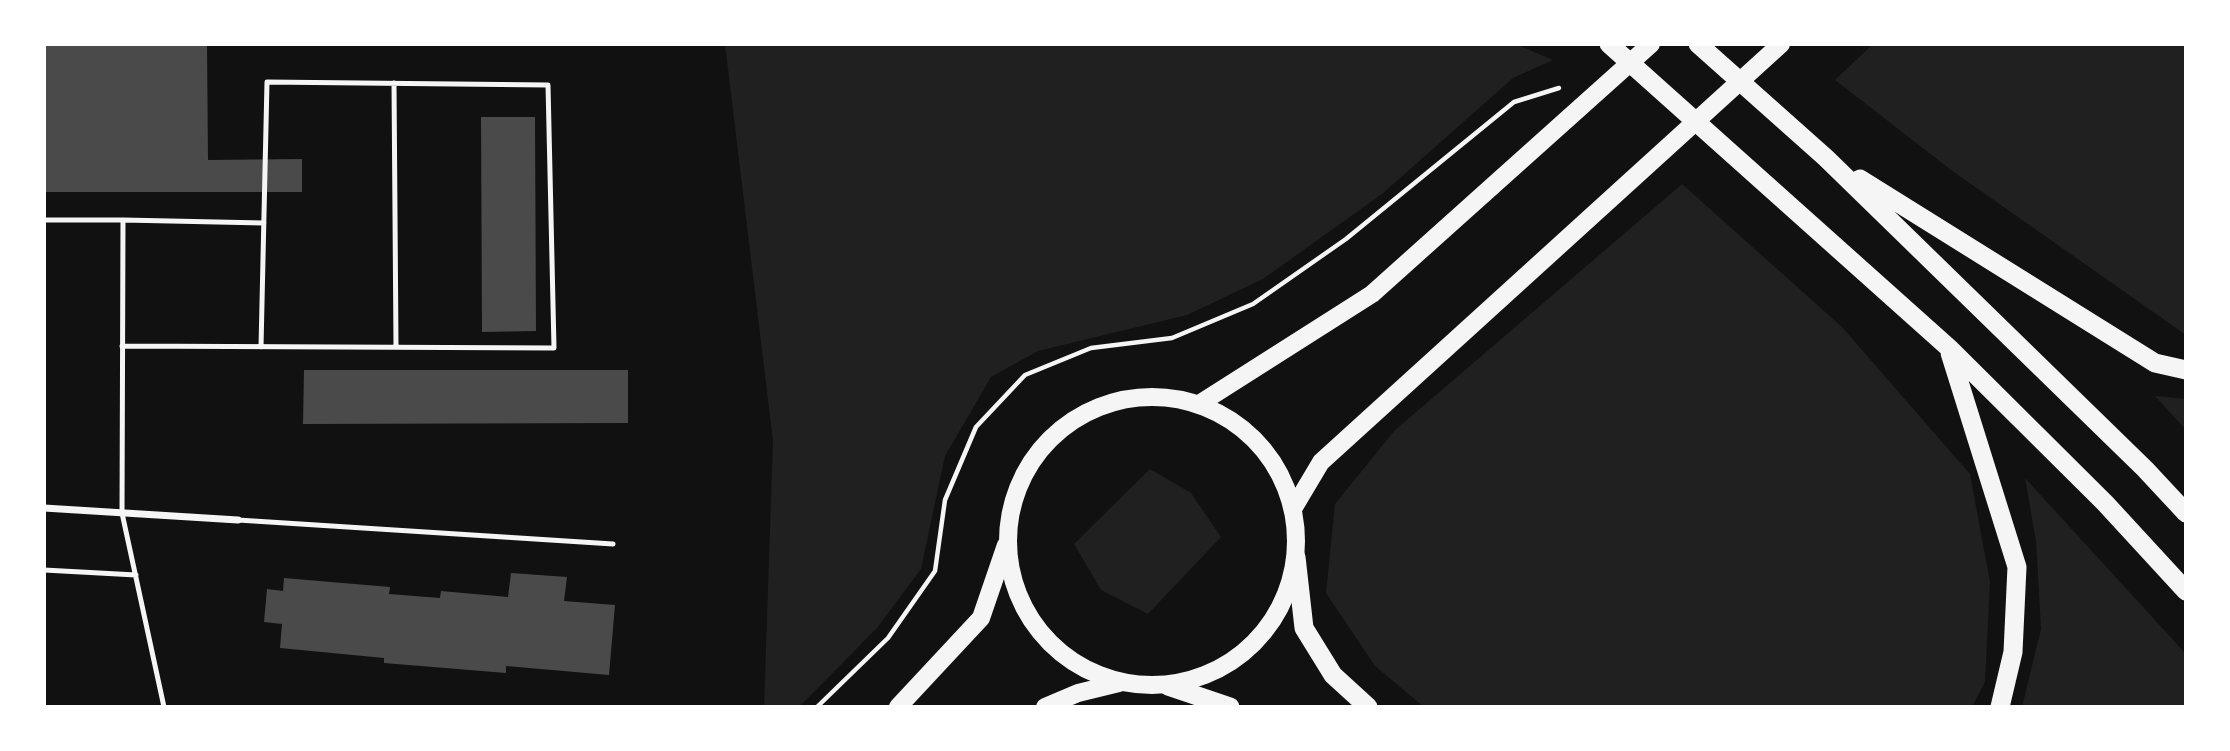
<!DOCTYPE html>
<style>
body{margin:0}
#map{position:relative;width:2230px;height:751px;overflow:hidden;background:#111;font-family:"Space Grotesk",sans-serif}
canvas{display:block}
.frame{position:absolute;inset:0;border:46px solid #fff;pointer-events:none}
</style>
<div id="map">
<canvas width="2230" height="751"></canvas>
<div class="frame"></div>
</div>
<script>
const ctx = document.querySelector('canvas').getContext('2d');
ctx.lineJoin = 'round';
function fillPath(path, color) { ctx.fillStyle = color; ctx.fill(path, 'evenodd'); }
const shape = rows => new Path2D(rows.map(r => 'M' + r).join(''));
function stroke(path, color, width, dash) { ctx.strokeStyle = color; ctx.lineWidth = width; ctx.lineCap = dash ? 'butt' : 'round'; ctx.setLineDash(dash || []); ctx.stroke(path); }
fillPath(shape([
 [725,44,1515,44,1553,60,1513,78,1382,194,1263,279,1187,315,1038,351,991,377,945,456,921,569,877,628,799,707,764,707,773,441],
 [1873,44,2186,44,2186,335,1951,170,1835,80],
 [1682,184,1842,327,1970,474,1990,582,1985,682,1972,707,1424,707,1375,666,1326,593,1335,504,1395,430],
 [2155,396,2186,399,2186,430],
 [1150,469,1191,493,1221,537,1148,614,1101,590,1074,544],
 [2025,478,2186,654,2186,707,2022,707,2041,629,2036,541]
]), '#202020');
fillPath(shape([
 [44,44,207,44,208,160,302,159,302,192,44,192],
 [481,117,535,117,536,331,482,332],
 [304,370,628,370,628,423,303,424],
 [511,573,567,577,564,601,615,605,609,675,506,666,506,673,384,663,384,658,280,648,282,624,264,622,267,589,283,591,284,578,390,587,389,594,440,598,441,591,508,597]
]), '#4a4a4a');
stroke(shape([
 [817,707,888,638,935,571,945,500,976,427,1025,375,1091,348,1172,338,1253,304,1346,239,1514,102,1559,88]
]), '#f5f5f5', 4.5);
stroke(shape([
 [394,83,396,346],
 [44,220,123,220,122,513,164,707],
 [123,220,264,223],
 [122,346,554,348,548,85,267,82,261,347],
 [238,520,613,544],
 [44,570,136,575]
]), '#f5f5f5', 5);
stroke(shape([
 [44,508,238,520]
]), '#f5f5f5', 7);
stroke(shape([
 '1008 541a144 144 0 1 1 288 0a144 144 0 1 1-288 0Z',
 [1199,404,1372,294,1651,44],
 [1293,509,1321,462,1781,44],
 [898,707,981,618,1006,545],
 [1045,707,1078,693,1119,683]
]), '#f5f5f5', 18);
stroke(shape([
 [1609,44,1949,348,2105,503,2186,591],
 [1698,44,1826,158,2145,469,2186,513],
 [1860,179,2155,363,2186,370],
 [1950,353,2017,567,2013,652,2000,707],
 [1296,557,1304,628,1333,675,1368,707],
 [1168,686,1230,707]
]), '#f5f5f5', 19);
</script>
